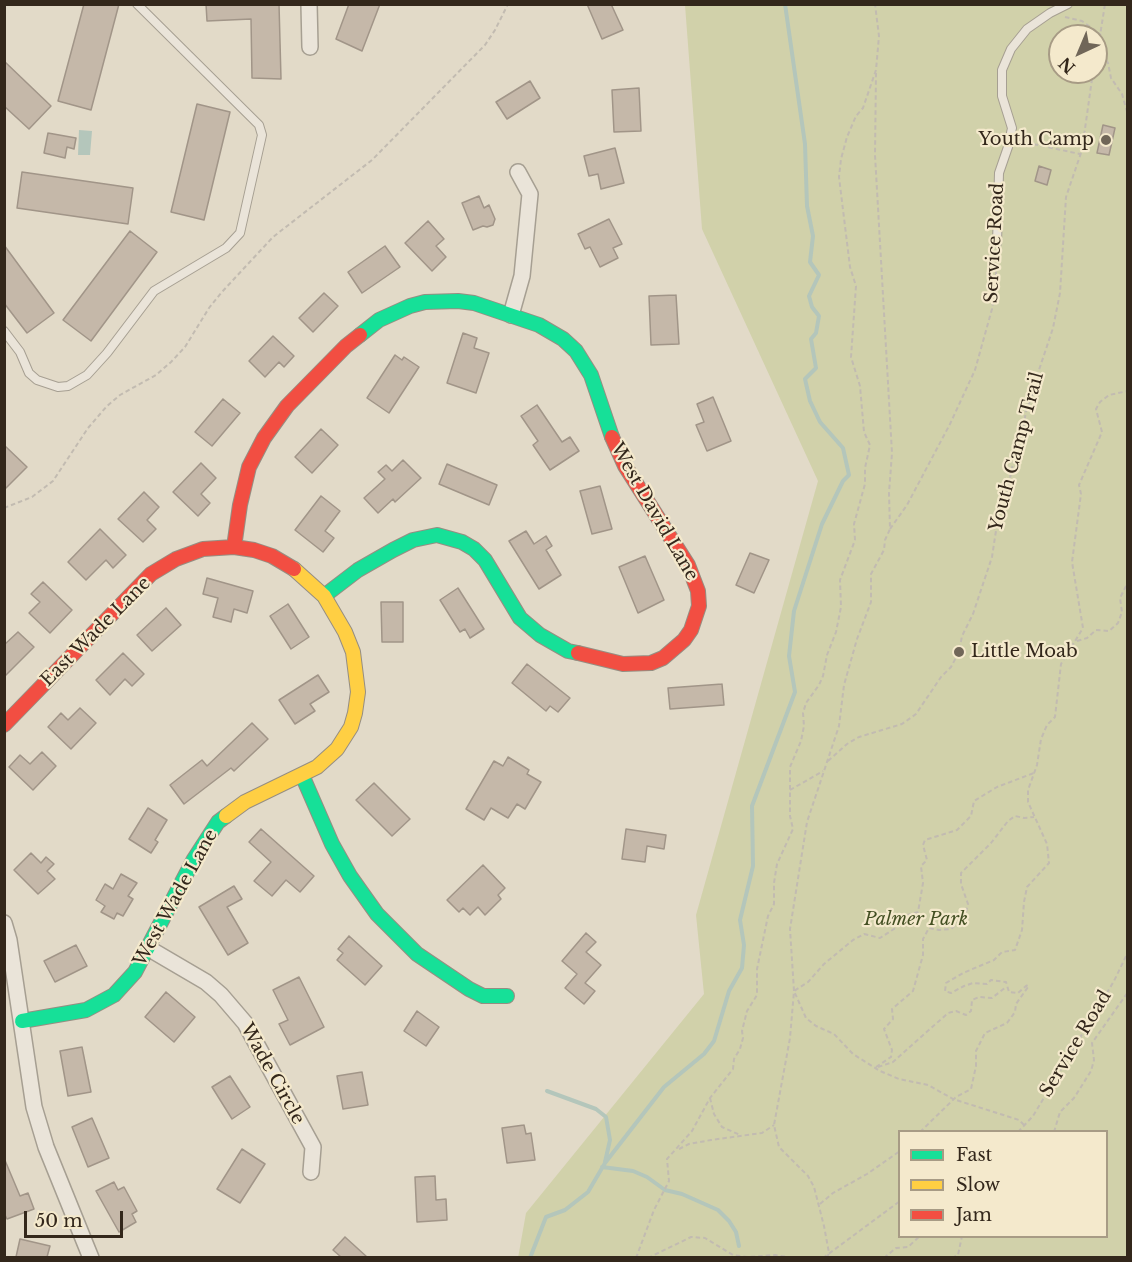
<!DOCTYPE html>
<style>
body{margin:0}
#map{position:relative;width:1132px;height:1262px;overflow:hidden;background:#e2dac8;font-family:"Libre Baskerville",serif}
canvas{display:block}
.frame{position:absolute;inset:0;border:6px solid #33271b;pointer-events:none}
.legend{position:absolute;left:898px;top:1130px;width:210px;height:108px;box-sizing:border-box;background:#f4e9cc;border:2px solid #a79b85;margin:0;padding:8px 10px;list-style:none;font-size:18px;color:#33271b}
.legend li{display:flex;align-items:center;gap:12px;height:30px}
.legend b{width:30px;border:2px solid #a79b85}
.north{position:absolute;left:1048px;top:24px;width:60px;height:60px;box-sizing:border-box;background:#f4e9cc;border:2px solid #a79b85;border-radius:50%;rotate:224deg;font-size:16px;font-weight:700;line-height:24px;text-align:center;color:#33271b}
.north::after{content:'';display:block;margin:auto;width:21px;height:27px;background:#706658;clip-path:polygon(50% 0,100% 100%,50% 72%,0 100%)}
.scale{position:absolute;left:24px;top:1211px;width:99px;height:27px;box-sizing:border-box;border:3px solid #33271b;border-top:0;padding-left:8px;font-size:18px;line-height:21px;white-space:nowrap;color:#33271b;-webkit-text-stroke:4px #f4e9cc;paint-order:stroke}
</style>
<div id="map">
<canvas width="1132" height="1262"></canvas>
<div class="frame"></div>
<ul class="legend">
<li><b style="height:8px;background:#16e098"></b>Fast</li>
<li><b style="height:8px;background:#ffcf43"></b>Slow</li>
<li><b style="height:8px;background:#f24e42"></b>Jam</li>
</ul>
<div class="north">N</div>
<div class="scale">50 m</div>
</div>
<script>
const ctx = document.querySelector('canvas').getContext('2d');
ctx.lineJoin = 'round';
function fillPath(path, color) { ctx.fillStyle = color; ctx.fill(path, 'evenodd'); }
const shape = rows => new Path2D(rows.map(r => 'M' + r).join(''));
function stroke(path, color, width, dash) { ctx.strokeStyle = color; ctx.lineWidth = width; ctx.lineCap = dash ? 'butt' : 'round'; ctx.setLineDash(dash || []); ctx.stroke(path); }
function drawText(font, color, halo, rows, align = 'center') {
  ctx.font = font + ' "Libre Baskerville",serif'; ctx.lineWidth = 4.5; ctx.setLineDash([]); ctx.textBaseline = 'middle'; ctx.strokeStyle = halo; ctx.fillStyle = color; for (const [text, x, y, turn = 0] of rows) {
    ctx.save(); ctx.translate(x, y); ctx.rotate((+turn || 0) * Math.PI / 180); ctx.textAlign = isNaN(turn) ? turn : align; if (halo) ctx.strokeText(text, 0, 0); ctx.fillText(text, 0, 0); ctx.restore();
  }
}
fillPath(shape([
 [685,5,1127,5,1127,1257,518,1258,526,1213,704,994,696,915,818,481,702,229],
 [1060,36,1096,36,1096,72,1060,72],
 [900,1132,1106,1132,1106,1236,900,1236]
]), '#d1d1aa');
fillPath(shape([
 [79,130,92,131,90,155,78,155]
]), '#b4c6bb');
stroke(shape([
 [547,1091,596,1109,606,1117,610,1140,605,1162],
 [602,1167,633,1171,647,1177,665,1190,682,1194,718,1210,729,1221,736,1232,739,1246],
 [530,1258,546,1217,565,1210,588,1192,605,1163,664,1087,704,1054,714,1041,729,991,742,968,744,945,740,920,753,866,752,806,795,692,789,656,794,611,822,524,843,481,849,475,843,448,820,422,810,401,805,379,816,368,811,339,816,333,819,316,812,307,809,296,819,275,810,262,813,236,807,206,805,144,785,4]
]), '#b4c6bb', 4);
const building = shape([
 [84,4,119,4,91,110,58,101,84,4],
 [206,4,279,4,281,79,252,78,251,19,207,21,206,4],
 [349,4,380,4,362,51,336,39,349,4],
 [587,4,611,4,623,30,602,39,587,4],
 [4,61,51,106,29,129,4,106,4,61],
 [530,81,540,98,507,119,496,102,530,81],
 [639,88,641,131,614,132,612,90,639,88],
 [197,104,230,112,204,220,171,212,197,104],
 [1103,125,1115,128,1109,155,1097,153,1103,125],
 [48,133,76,138,74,149,67,147,65,158,44,153,48,133],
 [615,148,624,183,601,189,598,174,589,176,584,156,615,148],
 [1039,166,1051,170,1047,185,1035,181,1039,166],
 [22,172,133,188,128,224,17,208,22,172],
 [479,196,484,208,489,205,495,219,493,225,487,227,483,226,473,230,462,203,479,196],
 [609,219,622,244,613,248,618,258,600,267,590,247,585,249,578,234,609,219],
 [428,221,444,239,436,246,446,257,432,271,405,243,428,221],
 [130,231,157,252,91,341,63,320,130,231],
 [4,245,54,313,27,333,4,303,4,245],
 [385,246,400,267,362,293,348,272,385,246],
 [324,293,338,306,313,332,299,318,324,293],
 [676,295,679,344,651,345,649,296,676,295],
 [463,333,477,338,474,348,489,353,476,393,447,383,463,333],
 [273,336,294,356,284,367,279,362,265,377,249,361,273,336],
 [395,355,402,360,404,357,419,367,389,413,367,398,395,355],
 [713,397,731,441,707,451,696,425,704,422,697,404,713,397],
 [223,399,240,413,212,446,195,432,223,399],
 [537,405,562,442,570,437,579,451,550,470,533,445,538,441,521,416,537,405],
 [321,429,338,445,312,473,295,457,321,429],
 [4,445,27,467,4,490,4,445],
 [403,460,421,478,395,502,393,499,378,513,364,498,385,479,378,472,386,465,392,471,403,460],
 [201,463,216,478,201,494,210,503,198,516,173,492,201,463],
 [447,464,497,485,489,505,439,484,447,464],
 [600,486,612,529,592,534,580,491,600,486],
 [144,492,159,507,147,520,156,529,143,542,118,519,144,492],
 [321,496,340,511,325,531,334,538,323,552,295,530,321,496],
 [100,529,126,555,113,568,106,560,86,580,68,562,100,529],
 [526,531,534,544,546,536,552,546,546,550,561,575,539,589,509,541,526,531],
 [750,553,769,560,754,593,736,585,750,553],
 [645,556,664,600,638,613,619,567,645,556],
 [207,578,253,591,247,613,234,609,231,622,213,617,218,598,203,594,207,578],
 [43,582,72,610,50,633,29,613,40,602,31,594,43,582],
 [458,588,484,629,470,638,465,629,460,632,440,600,458,588],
 [381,602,403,602,403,642,382,642,381,602],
 [288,604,309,637,291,649,270,616,288,604],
 [166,608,181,625,152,651,137,635,166,608],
 [18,632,34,647,4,677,4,645,18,632],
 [123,653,144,674,132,686,125,679,110,695,96,680,123,653],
 [527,664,570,698,558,712,550,706,546,711,512,683,527,664],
 [318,675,329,692,310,704,315,711,295,724,279,700,318,675],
 [722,684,724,705,670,709,668,688,722,684],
 [80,708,96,723,71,749,48,727,61,713,68,720,80,708],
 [252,723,268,739,234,771,231,768,184,804,170,785,202,760,207,766,252,723],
 [42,752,56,766,33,790,9,767,20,755,30,764,42,752],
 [508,757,529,770,527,774,541,782,525,809,517,804,508,818,491,808,484,820,466,809,494,761,503,766,508,757],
 [374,783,410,819,392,836,356,800,374,783],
 [148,808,167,820,155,840,158,842,151,853,129,839,148,808],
 [261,829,314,876,300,892,286,880,272,896,254,881,271,862,249,842,261,829],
 [626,829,666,835,664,849,647,846,645,862,622,859,626,829],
 [31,853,41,863,46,857,54,864,47,871,55,879,38,894,14,870,31,853],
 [483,865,505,888,498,895,501,899,485,915,478,907,470,915,463,908,459,912,447,900,483,865],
 [121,874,137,883,128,896,133,899,123,916,117,913,114,919,101,912,105,906,96,900,105,884,113,889,121,874],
 [234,886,242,899,227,907,248,943,228,955,199,907,234,886],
 [586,933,596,942,586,952,601,965,585,983,595,991,584,1004,565,988,577,974,562,961,586,933],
 [349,936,382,966,365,985,337,960,343,953,338,949,349,936],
 [76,945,87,966,55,982,44,961,76,945],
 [299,977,324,1027,290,1045,279,1024,288,1020,273,990,299,977],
 [166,992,195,1017,174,1042,145,1017,166,992],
 [417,1011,439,1027,426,1046,404,1031,417,1011],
 [82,1047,91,1092,68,1096,60,1051,82,1047],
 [362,1072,368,1105,343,1109,337,1076,362,1072],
 [230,1076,250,1107,232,1119,212,1087,230,1076],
 [92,1118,109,1158,88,1167,72,1127,92,1118],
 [524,1125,526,1134,531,1133,535,1160,507,1163,502,1128,524,1125],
 [242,1149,265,1164,240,1203,217,1189,242,1149],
 [4,1158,20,1196,28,1193,34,1209,7,1219,4,1213,4,1158],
 [435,1176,436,1200,446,1199,447,1220,417,1222,415,1177,435,1176],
 [114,1182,118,1190,124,1187,137,1211,132,1214,136,1222,119,1232,96,1191,114,1182],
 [345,1237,367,1257,341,1257,333,1250,345,1237],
 [20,1239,50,1246,47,1257,16,1257,20,1239]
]);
fillPath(building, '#c5b8a9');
stroke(building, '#a19588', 1.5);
const lane = shape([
 [997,243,999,173,1008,147,1012,128,1002,96,1002,70,1011,49,1027,29,1050,13,1068,4],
 [4,331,20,352,29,373,37,380,58,387,68,386,87,375,107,353,154,291,226,248,240,233,262,135,259,125,137,4]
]);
const street = shape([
 [309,4,310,47],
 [511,315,522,276,530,194,518,172],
 [4,923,9,940,34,1107,46,1147,91,1258],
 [148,948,206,982,221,995,245,1023,313,1147,311,1172]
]);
const fast = shape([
 [360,335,379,320,410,306,425,302,458,301,474,303,539,325,563,339,576,351,591,375,612,437],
 [324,596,358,570,393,550,413,540,437,535,462,542,474,549,485,560,520,618,540,635,568,651,578,653],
 [302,775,332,844,350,876,377,914,417,954,469,989,483,996,507,996],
 [22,1021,86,1010,114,995,135,972,194,859,218,822,226,816]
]);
const slow = shape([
 [226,816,245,802,317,767,337,749,351,727,355,713,358,692,353,652,345,632,324,596,294,569]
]);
const jam = shape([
 [234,547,240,505,249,467,264,438,287,406,346,346,360,335],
 [578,653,623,664,651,663,663,658,684,640,691,630,699,606,698,591,688,565,625,466,612,437],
 [4,725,151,574,176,559,203,549,234,547,254,550,272,556,294,569]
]);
stroke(lane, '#a69f92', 10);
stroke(street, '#a69f92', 18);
stroke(fast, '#968e82', 16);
stroke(slow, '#968e82', 16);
stroke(jam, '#968e82', 16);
stroke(shape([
 [1065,17,1082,21,1101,35],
 [1099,47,1108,63,1111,78,1122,94,1128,115],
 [1096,61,1105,4],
 [1019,141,1080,154],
 [4,508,32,497,53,481,88,428,107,406,120,395,156,375,171,362,185,347,209,308,221,293,273,237,372,160,485,45,495,30,508,4],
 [890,529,907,505,950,424,975,370,992,309,996,282,996,253],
 [1077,641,1087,638,1096,630,1109,631,1118,623,1122,612,1120,598,1128,582],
 [828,761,847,744,859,737,902,724,916,714,941,677,951,667,959,652,962,636,973,614,992,557,997,524,1009,488,1011,471,1023,430,1026,411,1032,396,1038,373,1053,328,1060,293,1066,197,1082,150,1093,72],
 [790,790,823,771],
 [876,1067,891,1057,892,1050,884,1029,893,1019,892,1009,913,991,923,955,923,939,929,928,939,930,951,929,965,916,968,904,961,884,961,873,991,843,1008,821,1015,816,1024,818,1034,817],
 [878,1067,893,1062,948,1013,956,1011,966,1015,971,1011,972,1000,979,997,992,998,1006,987],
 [710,1098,714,1114,722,1127,740,1135],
 [1024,1125,1019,1120,953,1099,928,1085,899,1079,880,1071,853,1054,834,1034,816,1026,806,1018,794,991,808,982,824,964,853,940,864,934,880,938,894,929,904,916,918,912,923,883,921,866,927,860,923,845,925,840,957,830,971,816,974,801,997,787,1034,773],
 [920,1132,956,1097,971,1089,976,1066,976,1051,985,1033,1007,1023,1015,1012,1016,1004,1028,987,1028,985,1026,986,1018,993,1009,992,1006,982,991,980,987,984,973,983,964,986,951,993,945,991,946,983,963,973,994,960,1002,952,1015,950,1022,930,1024,902,1027,887,1049,863,1047,844,1028,802,1028,790,1037,765,1041,739,1047,725,1055,717,1061,664,1083,628,1072,562,1081,494,1079,485,1102,432,1096,409,1100,402,1109,395,1128,391],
 [1018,1132,1033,1116,1114,981,1128,952],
 [1054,1132,1060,1112,1074,1098,1091,1071,1094,1060,1092,1043,1128,992],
 [679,1149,689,1144,711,1140,762,1133,774,1125],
 [820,1204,833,1193,867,1174,900,1151],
 [636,1258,654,1210,669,1181,667,1159,692,1131,710,1098,733,1069,734,1059,740,1049,743,1038,742,1031,747,1011,757,995,757,969,768,916,774,904,774,883,777,864,793,829,790,816,790,767,801,741,804,726,803,713,806,703,819,685,823,676,827,655,836,632,841,607,840,580,855,540,854,524,865,484,865,468,870,445,864,432,860,386,851,357,856,286,850,267,839,177,841,159,847,137,856,116,863,108,876,70,879,36,875,4],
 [648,1258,691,1237,705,1238,733,1255,748,1257,775,1255,794,1258],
 [823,1258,900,1201],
 [827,1258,829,1253,824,1226,814,1187,808,1176,779,1147,774,1125,790,1038,794,991,790,929,807,822,839,726,844,685,857,639,871,602,871,574,884,550,885,540,890,529,889,493,892,453,875,155,876,73],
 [884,1258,896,1248,908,1247,920,1236],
 [952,1258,958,1255,962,1236]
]), '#c2bbb1', 2, [4.5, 3]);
stroke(lane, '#eae4d9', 8);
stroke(street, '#eae4d9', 15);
stroke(fast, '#16e098', 14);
stroke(slow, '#ffcf43', 14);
stroke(jam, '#f24e42', 14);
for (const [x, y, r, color] of [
 [1106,140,6,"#706658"],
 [959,652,6,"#706658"]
]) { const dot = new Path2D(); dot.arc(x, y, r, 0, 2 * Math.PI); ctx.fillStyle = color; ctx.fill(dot); stroke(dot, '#f4e9cc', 2); }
drawText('18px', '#33271b', '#f4e9cc', [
 ["Youth Camp",1094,140],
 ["Little Moab",971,652,"left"]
], 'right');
drawText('18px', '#33271b', '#f4e9cc', [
 ["Service Road",995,243,-87],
 ["Youth Camp Trail",1017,452,-75],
 ["West David Lane",654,512,60],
 ["East Wade Lane",96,632,-45],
 ["West Wade Lane",176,898,-61],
 ["Service Road",1076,1044,-59],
 ["Wade Circle",272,1074,61]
]);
drawText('italic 18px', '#434f22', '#f4e9cc', [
 ["Palmer Park",916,920]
]);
</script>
